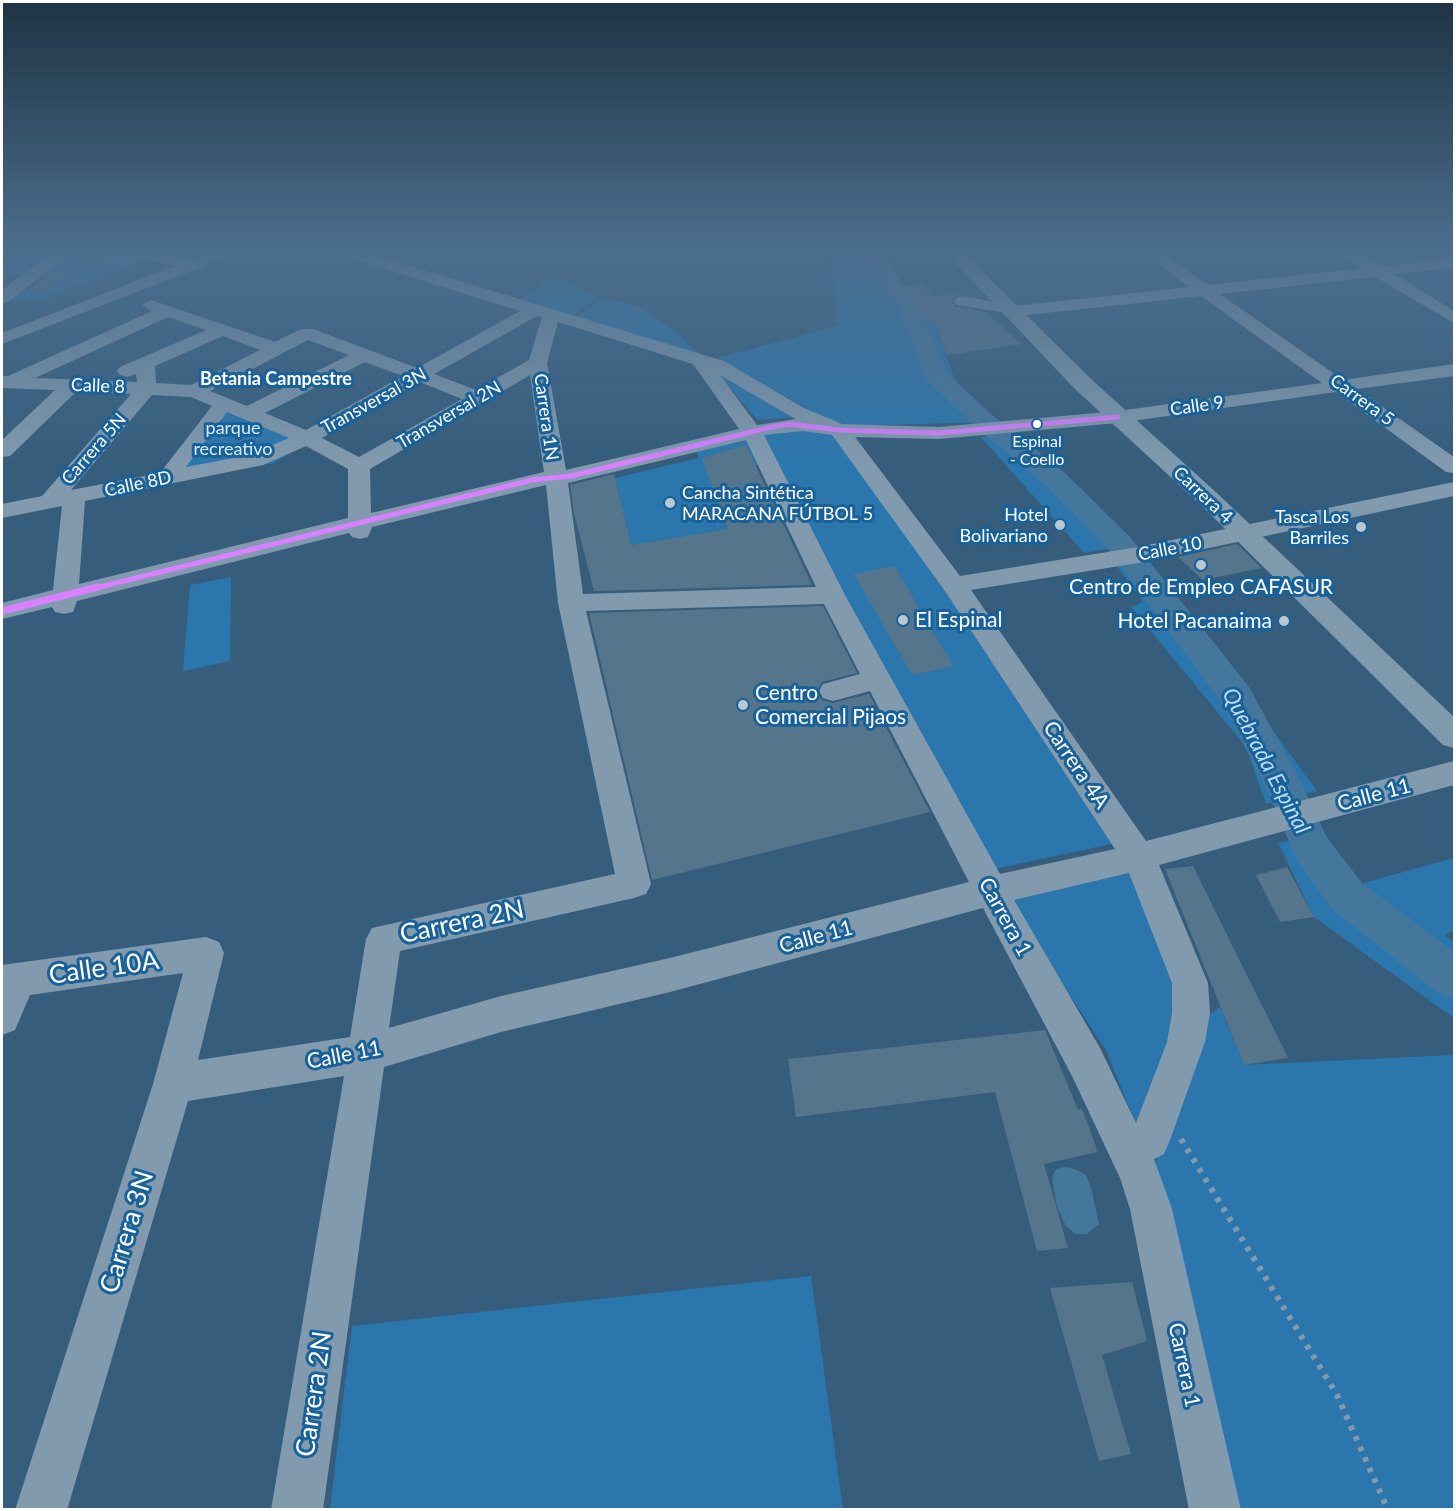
<!DOCTYPE html>
<meta charset="utf-8">
<style>
body{margin:0}
#map{position:relative;width:1456px;height:1511px;overflow:hidden;background:#365e7c;font-family:Lato,sans-serif}
canvas{display:block}
.frame{position:absolute;inset:0;border:3px solid #fff;pointer-events:none}
</style>
<div id="map">
<canvas width="1456" height="1511"></canvas>
<div class="frame"></div>
</div>
<script>
const ctx = document.querySelector('canvas').getContext('2d');
ctx.lineJoin = 'round';
function fillPath(path, color) { ctx.fillStyle = color; ctx.fill(path, 'evenodd'); }
const shape = rows => new Path2D(rows.map(r => 'M' + r).join(''));
function stroke(path, color, width, dash) { ctx.strokeStyle = color; ctx.lineWidth = width; ctx.lineCap = dash ? 'butt' : 'round'; ctx.setLineDash(dash || []); ctx.stroke(path); }
function drawText(font, color, halo, rows, align = 'center') {
  ctx.font = font + ' Lato,sans-serif'; ctx.lineWidth = 6; ctx.setLineDash([]); ctx.textBaseline = 'middle'; ctx.strokeStyle = halo; ctx.fillStyle = color; for (const [text, x, y, turn = 0] of rows) {
    ctx.save(); ctx.translate(x, y); ctx.rotate((+turn || 0) * Math.PI / 180); ctx.textAlign = isNaN(turn) ? turn : align; if (halo) ctx.strokeText(text, 0, 0); ctx.fillText(text, 0, 0); ctx.restore();
  }
}
fillPath(shape([
 [27,252,54,255,32,271,2,278,2,271],
 [831,252,882,252,902,287,925,318,935,323,955,381,995,422,837,426,718,358,837,326],
 [63,255,150,259,37,301,5,298,18,289,48,290,69,274,42,272],
 [555,276,580,289,598,297,571,317,516,301],
 [604,297,639,307,671,328,706,360,575,318],
 [712,368,796,417,758,420],
 [224,403,310,440,274,463,173,479],
 [790,427,835,432,883,497,1116,843,994,869,756,433],
 [1014,431,1061,472,1076,494,1125,546,1084,553,981,437],
 [755,437,768,463,708,474,728,529,631,545,615,478,699,458,696,450],
 [1139,561,1205,646,1244,691,1317,791,1266,804,1246,747,1131,607,1143,602,1117,566],
 [231,577,230,661,183,671,190,585],
 [1325,834,1360,884,1454,858,1454,931,1444,935,1454,942,1454,1018,1314,917,1278,843],
 [1137,872,1176,980,1172,1034,1138,1129,1106,1050,1006,899],
 [1220,1007,1244,1065,1454,1055,1454,1509,1227,1509,1152,1174,1204,1019],
 [811,1276,843,1509,330,1509,352,1326]
]), '#2b77ad');
fillPath(shape([
 [1064,1167,1075,1169,1086,1175,1091,1188,1099,1224,1087,1234,1076,1234,1066,1226,1057,1207,1052,1178,1056,1169]
]), '#45779d');
fillPath(shape([
 [859,252,879,252,918,303,945,371,991,414,1065,473,1130,537,1249,687,1304,788,1327,838,1362,883,1454,952,1454,999,1438,993,1332,909,1297,860,1266,788,1222,703,1108,549,1045,485,973,424,926,379,899,308,859,252]
]), '#45779d');
fillPath(shape([
 [50,273,70,274,48,290,28,290],
 [923,285,933,297,964,293,957,295,952,300,955,306,985,312,1022,344,947,355,935,323,927,321,902,287],
 [746,445,812,585,594,591,574,513,570,485,614,474,631,545,728,529,702,458],
 [1237,544,1261,568,1203,580,1178,557],
 [894,566,953,666,912,675,854,574],
 [823,606,857,673,822,682,817,692,822,700,832,703,869,694,930,812,652,880,589,613],
 [1193,866,1288,1058,1244,1065,1165,869],
 [1287,867,1314,917,1280,922,1256,875],
 [1045,1030,1078,1110,1082,1109,1098,1152,1044,1164,1068,1248,1037,1251,995,1092,796,1117,788,1059],
 [1132,1282,1147,1341,1102,1355,1131,1454,1099,1461,1050,1288]
]), '#55758c');
stroke(shape([
 [1181,1139,1337,1395,1388,1510]
]), '#819aae', 6, [4.5, 7]);
fillPath(shape([
 [53,252,158,252,191,260,210,252,233,252,199,268,2,344,2,333,175,266,153,261,67,257,8,302,2,303,2,290,53,252],
 [338,252,364,252,724,361,804,408,842,424,939,427,1118,411,1322,383,1201,296,1010,317,1002,312,957,305,954,301,957,297,963,296,1014,306,1189,287,1142,252,1161,252,1208,285,1362,268,1339,252,1359,252,1381,266,1454,258,1454,268,1395,274,1454,311,1454,323,1375,277,1220,294,1343,380,1454,364,1454,376,1357,389,1454,457,1454,473,1446,472,1336,392,1118,423,939,439,855,437,960,576,1138,547,1454,482,1454,496,1138,563,971,590,1146,841,1454,761,1454,785,1159,865,1208,983,1210,1013,1205,1042,1170,1140,1164,1154,1154,1159,1172,1209,1241,1510,1189,1510,1130,1209,1120,1178,1072,1076,983,908,670,992,501,1032,384,1067,323,1510,271,1510,344,1076,188,1101,67,1510,15,1510,153,1084,183,973,30,995,15,1030,2,1035,2,965,206,937,219,942,224,953,198,1060,350,1037,366,939,372,928,615,874,558,603,546,485,372,527,368,537,360,539,352,537,349,533,77,601,73,612,64,614,55,612,52,607,2,619,2,603,53,590,62,506,2,518,2,504,42,496,131,394,77,391,10,456,2,457,2,440,55,390,2,388,2,376,8,376,152,311,142,305,151,300,275,342,301,329,313,329,417,368,520,311,340,255,338,252],
 [537,316,542,317,529,360,476,390,434,374,537,316],
 [168,317,206,330,120,367,117,371,120,375,127,377,136,374,137,382,35,378,168,317],
 [558,322,693,364,739,429,566,470,547,363,558,322],
 [223,336,260,350,191,385,156,383,155,366,223,336],
 [308,340,349,355,247,406,210,391,308,340],
 [365,362,403,376,306,430,265,413,365,362],
 [530,375,544,472,371,513,370,469,530,375],
 [720,375,790,416,796,419,757,425,720,375],
 [420,382,462,399,359,457,322,438,420,382],
 [152,395,191,397,212,406,160,473,71,490,152,395],
 [227,412,289,438,249,455,186,467,227,412],
 [803,431,832,435,945,591,1115,849,1000,874,845,595,764,435,803,431],
 [746,440,816,587,583,594,568,483,746,440],
 [306,446,348,469,348,518,79,584,85,501,263,465,306,446],
 [824,604,860,674,823,684,819,691,823,698,833,701,870,691,969,882,670,958,501,996,389,1028,400,951,634,898,646,894,651,884,586,611,824,604],
 [1129,873,1172,983,1172,1013,1167,1042,1136,1123,1100,1048,1014,900,1129,873]
]), '#819aae');
fillPath(shape([
 [945,252,963,252,1090,378,1219,495,1454,717,1454,748,1443,745,1201,505,1074,388,945,252]
]), '#7e9aac');
stroke(shape([
 [92,589,532,480,571,476,776,426,789,424,839,430,939,433,1118,417]
]), '#d880ff', 5);
stroke(shape([
 [2,611,98,587]
]), '#d880ff', 7);
const sky = ctx.createLinearGradient(0, 0, 0, 464);
sky.addColorStop(0, '#1e3444');
sky.addColorStop(0.54, '#4c6e8e');
sky.addColorStop(1, '#4c6e8e00');
ctx.fillStyle = sky;
ctx.fillRect(0, 0, 1456, 464);
for (const [x, y, r, color] of [
 [1037,424,5,"#fff"],
 [670,503,6,"#b9c7d1"],
 [1060,525,6,"#b9c7d1"],
 [1361,527,6,"#b9c7d1"],
 [1201,565,6,"#b9c7d1"],
 [903,620,6,"#b9c7d1"],
 [1284,621,6,"#b9c7d1"],
 [743,705,6,"#b9c7d1"]
]) { const dot = new Path2D(); dot.arc(x, y, r, 0, 2 * Math.PI); ctx.fillStyle = color; ctx.fill(dot); stroke(dot, '#196199', 2); }
drawText('16px', '#fff', '#196199', [
 ["Espinal",1037,442],
 ["- Coello",1037,460]
]);
drawText('bold 18px', '#fff', '#196199', [
 ["Betania Campestre",276,379]
]);
drawText('18px', '#fff', '#196199', [
 ["Calle 8",98,386,2],
 ["Carrera 5",1362,400,36],
 ["Transversal 3N",374,401,-29],
 ["Calle 9",1197,406,-8],
 ["Transversal 2N",449,415,-30],
 ["Carrera 1N",546,417,82],
 ["Carrera 5N",94,449,-49],
 ["Calle 8D",138,484,-12],
 ["Carrera 4",1203,495,43],
 ["Calle 10",1170,549,-11]
]);
drawText('18px', '#d6ecfc', '#196199', [
 ["parque",233,428],
 ["recreativo",233,449]
]);
drawText('18px', '#fff', '#196199', [
 ["Cancha Sintética",682,493,"left"],
 ["MARACANA FÚTBOL 5",682,514,"left"],
 ["Hotel",1048,515],
 ["Bolivariano",1048,536],
 ["Tasca Los",1349,517],
 ["Barriles",1349,538]
], 'right');
drawText('21px', '#fff', '#196199', [
 ["Centro de Empleo CAFASUR",1201,587,"center"],
 ["El Espinal",915,620],
 ["Hotel Pacanaima",1272,621,"right"],
 ["Centro",755,693],
 ["Comercial Pijaos",755,717]
], 'left');
drawText('21px', '#fff', '#196199', [
 ["Carrera 4A",1076,765,56],
 ["Calle 11",1374,795,-15],
 ["Carrera 1",1005,917,61],
 ["Calle 11",816,937,-15],
 ["Calle 11",344,1055,-11],
 ["Carrera 1",1184,1365,78]
]);
drawText('italic 22px', '#bbdef7', '#196199', [
 ["Quebrada Espinal",1266,761,62]
]);
drawText('26px', '#fff', '#196199', [
 ["Carrera 2N",462,922,-12],
 ["Calle 10A",104,968,-8],
 ["Carrera 3N",127,1232,-73],
 ["Carrera 2N",314,1394,-82]
]);
</script>
